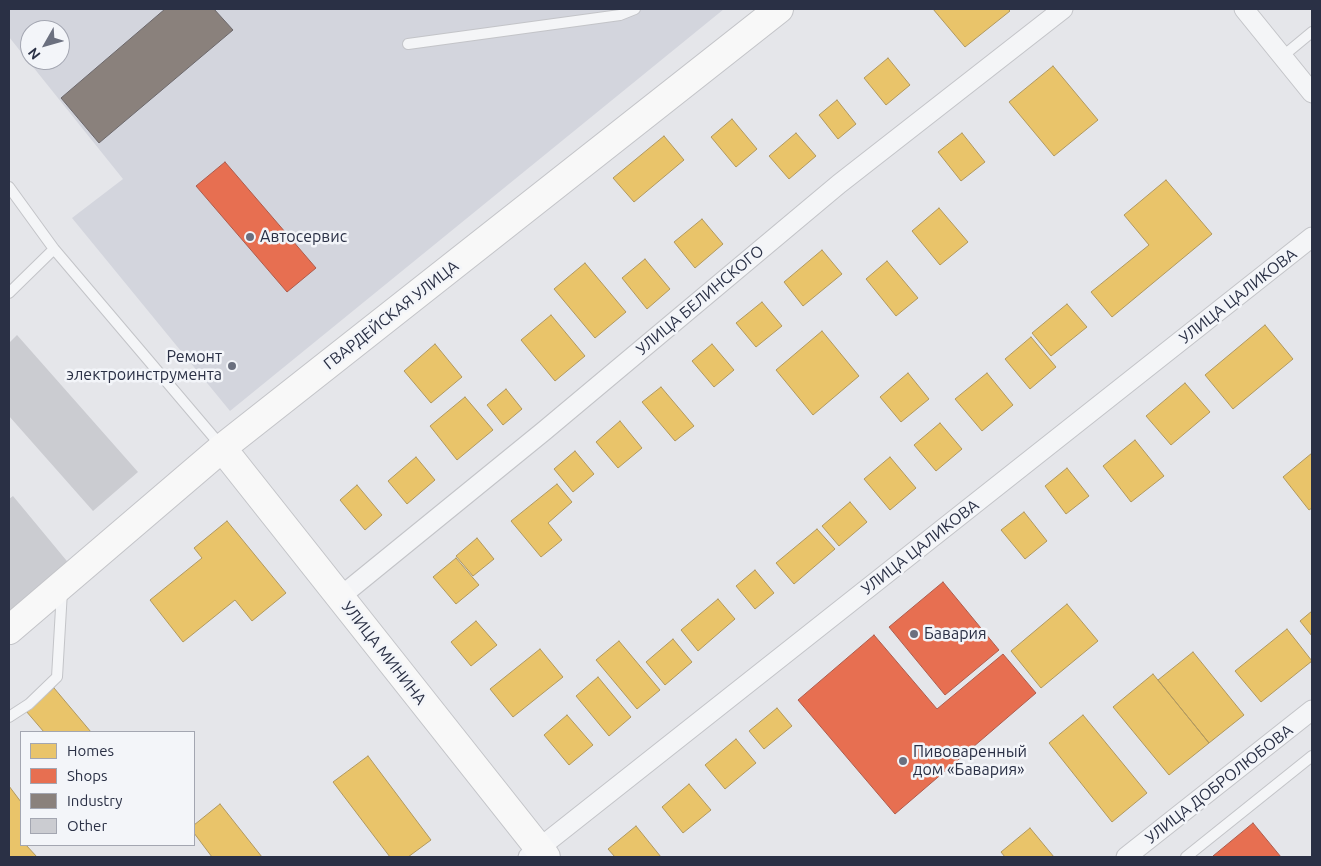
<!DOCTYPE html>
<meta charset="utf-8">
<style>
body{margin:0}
#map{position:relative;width:1321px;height:866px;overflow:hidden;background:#e5e6ea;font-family:Ubuntu,sans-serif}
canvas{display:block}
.frame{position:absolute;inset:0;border:10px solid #2a3045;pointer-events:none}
.legend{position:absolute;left:20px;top:731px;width:175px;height:115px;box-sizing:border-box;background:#f3f5f9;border:1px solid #a3a6b1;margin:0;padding:6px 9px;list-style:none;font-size:15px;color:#2a3045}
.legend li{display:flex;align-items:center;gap:10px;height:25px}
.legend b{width:25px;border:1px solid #a3a6b1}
.north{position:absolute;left:20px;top:20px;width:50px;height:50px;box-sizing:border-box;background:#f3f5f9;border:1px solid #a3a6b1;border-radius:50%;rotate:232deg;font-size:14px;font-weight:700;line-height:20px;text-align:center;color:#2a3045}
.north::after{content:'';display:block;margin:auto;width:18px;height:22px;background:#6b707f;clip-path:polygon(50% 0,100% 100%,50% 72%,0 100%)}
</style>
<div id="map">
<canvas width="1321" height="866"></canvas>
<div class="frame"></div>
<ul class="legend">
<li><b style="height:14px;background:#e9c46a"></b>Homes</li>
<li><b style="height:14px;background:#e76f51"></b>Shops</li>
<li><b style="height:14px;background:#8a817c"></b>Industry</li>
<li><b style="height:14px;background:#cbccd1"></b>Other</li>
</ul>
<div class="north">N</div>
</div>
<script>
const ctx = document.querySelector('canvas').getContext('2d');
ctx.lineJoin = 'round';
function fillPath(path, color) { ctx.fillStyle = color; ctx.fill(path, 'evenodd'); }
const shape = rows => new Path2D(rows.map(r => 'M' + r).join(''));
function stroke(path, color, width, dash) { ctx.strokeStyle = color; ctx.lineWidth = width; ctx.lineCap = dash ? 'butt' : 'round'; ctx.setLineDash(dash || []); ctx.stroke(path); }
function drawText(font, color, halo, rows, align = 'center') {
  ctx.font = font + ' Ubuntu,sans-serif'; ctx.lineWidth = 5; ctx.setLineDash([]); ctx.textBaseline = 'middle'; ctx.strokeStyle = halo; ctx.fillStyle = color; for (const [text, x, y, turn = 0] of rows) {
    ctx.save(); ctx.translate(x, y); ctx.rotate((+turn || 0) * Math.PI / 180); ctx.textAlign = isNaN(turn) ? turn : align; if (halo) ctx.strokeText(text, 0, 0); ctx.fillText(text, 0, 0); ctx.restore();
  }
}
fillPath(shape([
 [9,9,724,9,230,411,72,218,123,179,9,37],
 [30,30,60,30,60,60,30,60]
]), '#d3d5dd');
const homes = shape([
 [933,9,1008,9,1010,11,965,47,933,9],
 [888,58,910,85,886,105,864,78,888,58],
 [1053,66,1098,120,1054,156,1009,102,1053,66],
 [837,100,856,124,838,139,819,115,837,100],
 [732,119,757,149,736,167,711,137,732,119],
 [796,133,816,156,789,179,769,156,796,133],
 [962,133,985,162,961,181,938,152,962,133],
 [664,136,684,160,634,202,613,178,664,136],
 [1166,180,1212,234,1112,317,1091,292,1149,245,1124,215,1166,180],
 [939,208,968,242,940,265,912,231,939,208],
 [702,219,723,244,695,268,674,242,702,219],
 [822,250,842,274,803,306,784,282,822,250],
 [645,259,670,289,647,309,622,278,645,259],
 [887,261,918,298,896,316,866,279,887,261],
 [585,263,626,312,595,338,554,289,585,263],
 [762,302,782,326,756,347,736,323,762,302],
 [1067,304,1087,327,1051,356,1032,333,1067,304],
 [551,315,585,356,555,381,521,340,551,315],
 [1265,325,1293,359,1233,409,1205,375,1265,325],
 [822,331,859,376,813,415,776,370,822,331],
 [1031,337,1056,367,1030,389,1005,359,1031,337],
 [435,344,462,377,431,403,404,371,435,344],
 [712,344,734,370,714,387,692,361,712,344],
 [908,373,929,399,901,422,880,397,908,373],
 [987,373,1013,405,982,431,955,399,987,373],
 [1185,383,1210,412,1171,445,1146,416,1185,383],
 [661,387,694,426,675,441,642,402,661,387],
 [506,389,522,409,503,425,487,405,506,389],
 [465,397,493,430,457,460,430,426,465,397],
 [620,421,642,448,618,468,596,442,620,421],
 [940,423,962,449,936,471,914,445,940,423],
 [1135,440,1164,476,1131,502,1103,466,1135,440],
 [575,451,594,474,573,492,554,469,575,451],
 [1312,453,1312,508,1309,510,1283,477,1312,453],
 [416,457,435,480,407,504,388,481,416,457],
 [890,457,916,488,890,510,864,479,890,457],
 [1067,468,1089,496,1066,514,1045,486,1067,468],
 [557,484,572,502,548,523,562,540,541,557,511,521,557,484],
 [357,485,382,515,365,530,340,500,357,485],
 [850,502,867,522,839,546,822,526,850,502],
 [1024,512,1047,541,1025,559,1001,530,1024,512],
 [227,521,286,593,252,621,235,600,183,642,150,600,202,558,194,548,227,521],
 [817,529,835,549,794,584,776,563,817,529],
 [477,538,494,559,473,576,456,556,477,538],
 [456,558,479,585,456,604,433,577,456,558],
 [755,570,774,593,755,609,736,586,755,570],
 [718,599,735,619,698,651,681,630,718,599],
 [1067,604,1098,641,1041,688,1011,651,1067,604],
 [1312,611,1312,636,1300,621,1312,611],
 [476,621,497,645,471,666,451,642,476,621],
 [1287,629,1312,661,1261,702,1235,671,1287,629],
 [673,639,692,662,665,685,646,662,673,639],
 [619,641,660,690,637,709,596,660,619,641],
 [540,649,563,677,513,717,490,689,540,649],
 [1193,652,1244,715,1209,743,1158,680,1193,652],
 [1153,674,1209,743,1169,775,1113,707,1153,674],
 [598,677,631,717,609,736,576,696,598,677],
 [54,688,91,732,44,732,26,711,54,688],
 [777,708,792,726,764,749,749,731,777,708],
 [567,715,593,745,569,765,544,735,567,715],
 [1083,715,1147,793,1112,822,1049,743,1083,715],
 [736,739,756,763,725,789,705,765,736,739],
 [368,756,431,840,408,857,390,857,333,782,368,756],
 [689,784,711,810,683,833,662,807,689,784],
 [9,786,21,802,21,845,26,845,37,857,9,857,9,786],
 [220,804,262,857,212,857,194,833,194,825,220,804],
 [636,826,661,857,615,857,608,849,636,826],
 [1030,828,1054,857,1005,857,1001,852,1030,828]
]);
fillPath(homes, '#e9c46a');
stroke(homes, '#b0985f', 1);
const shops = shape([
 [225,162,316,268,287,292,196,186,225,162],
 [943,582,999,650,945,695,889,627,943,582],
 [874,635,937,709,1003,654,1036,693,895,814,798,700,874,635],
 [1253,823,1281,857,1215,857,1213,856,1253,823]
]);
fillPath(shops, '#e76f51');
stroke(shops, '#ae5c4d', 1);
const industry = shape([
 [165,9,214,9,233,30,99,143,61,98,165,9]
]);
fillPath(industry, '#8a817c');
stroke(industry, '#6d696c', 1);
fillPath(shape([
 [17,335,138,472,93,511,9,416,9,343],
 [13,496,71,566,9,617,9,499]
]), '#cbccd1');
const lane = shape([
 [408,44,620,15,635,9],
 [1283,56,1312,32],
 [9,187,54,249,222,447],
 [9,293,54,249],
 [9,717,29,704,57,677,62,591],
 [1186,857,1312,756]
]);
const street = shape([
 [1244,9,1312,93],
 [340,597,544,431,839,184,1063,9],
 [528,857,1312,237],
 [1126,857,1312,710]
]);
const secondary = shape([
 [222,448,546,857],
 [9,630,222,448,779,9]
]);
stroke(lane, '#c3c4c8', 12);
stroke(street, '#c3c4c8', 21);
stroke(secondary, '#c3c4c8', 30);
stroke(lane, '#f4f5f7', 10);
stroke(street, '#f4f5f7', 19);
stroke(secondary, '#f8f8f8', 28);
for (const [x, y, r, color] of [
 [250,237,5,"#6b707f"],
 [232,366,5,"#6b707f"],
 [914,634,5,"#6b707f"],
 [903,761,5,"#6b707f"]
]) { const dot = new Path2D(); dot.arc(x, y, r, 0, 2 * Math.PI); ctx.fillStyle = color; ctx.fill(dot); stroke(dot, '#f3f5f9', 2); }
drawText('16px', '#2a3045', '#f3f5f9', [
 ["Автосервис",260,237],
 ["Ремонт",222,357,"right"],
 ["электроинструмента",222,375,"right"],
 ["Бавария",924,634],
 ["Пивоваренный",913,752],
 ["дом «Бавария»",913,770]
], 'left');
drawText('16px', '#2a3045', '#f3f5f9', [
 ["УЛИЦА ЦАЛИКОВА",1238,296,-38],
 ["УЛИЦА БЕЛИНСКОГО",700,300,-40],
 ["ГВАРДЕЙСКАЯ УЛИЦА",391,315,-38],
 ["УЛИЦА ЦАЛИКОВА",920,547,-38],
 ["УЛИЦА МИНИНА",384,653,52],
 ["УЛИЦА ДОБРОЛЮБОВА",1219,784,-38]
]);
</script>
